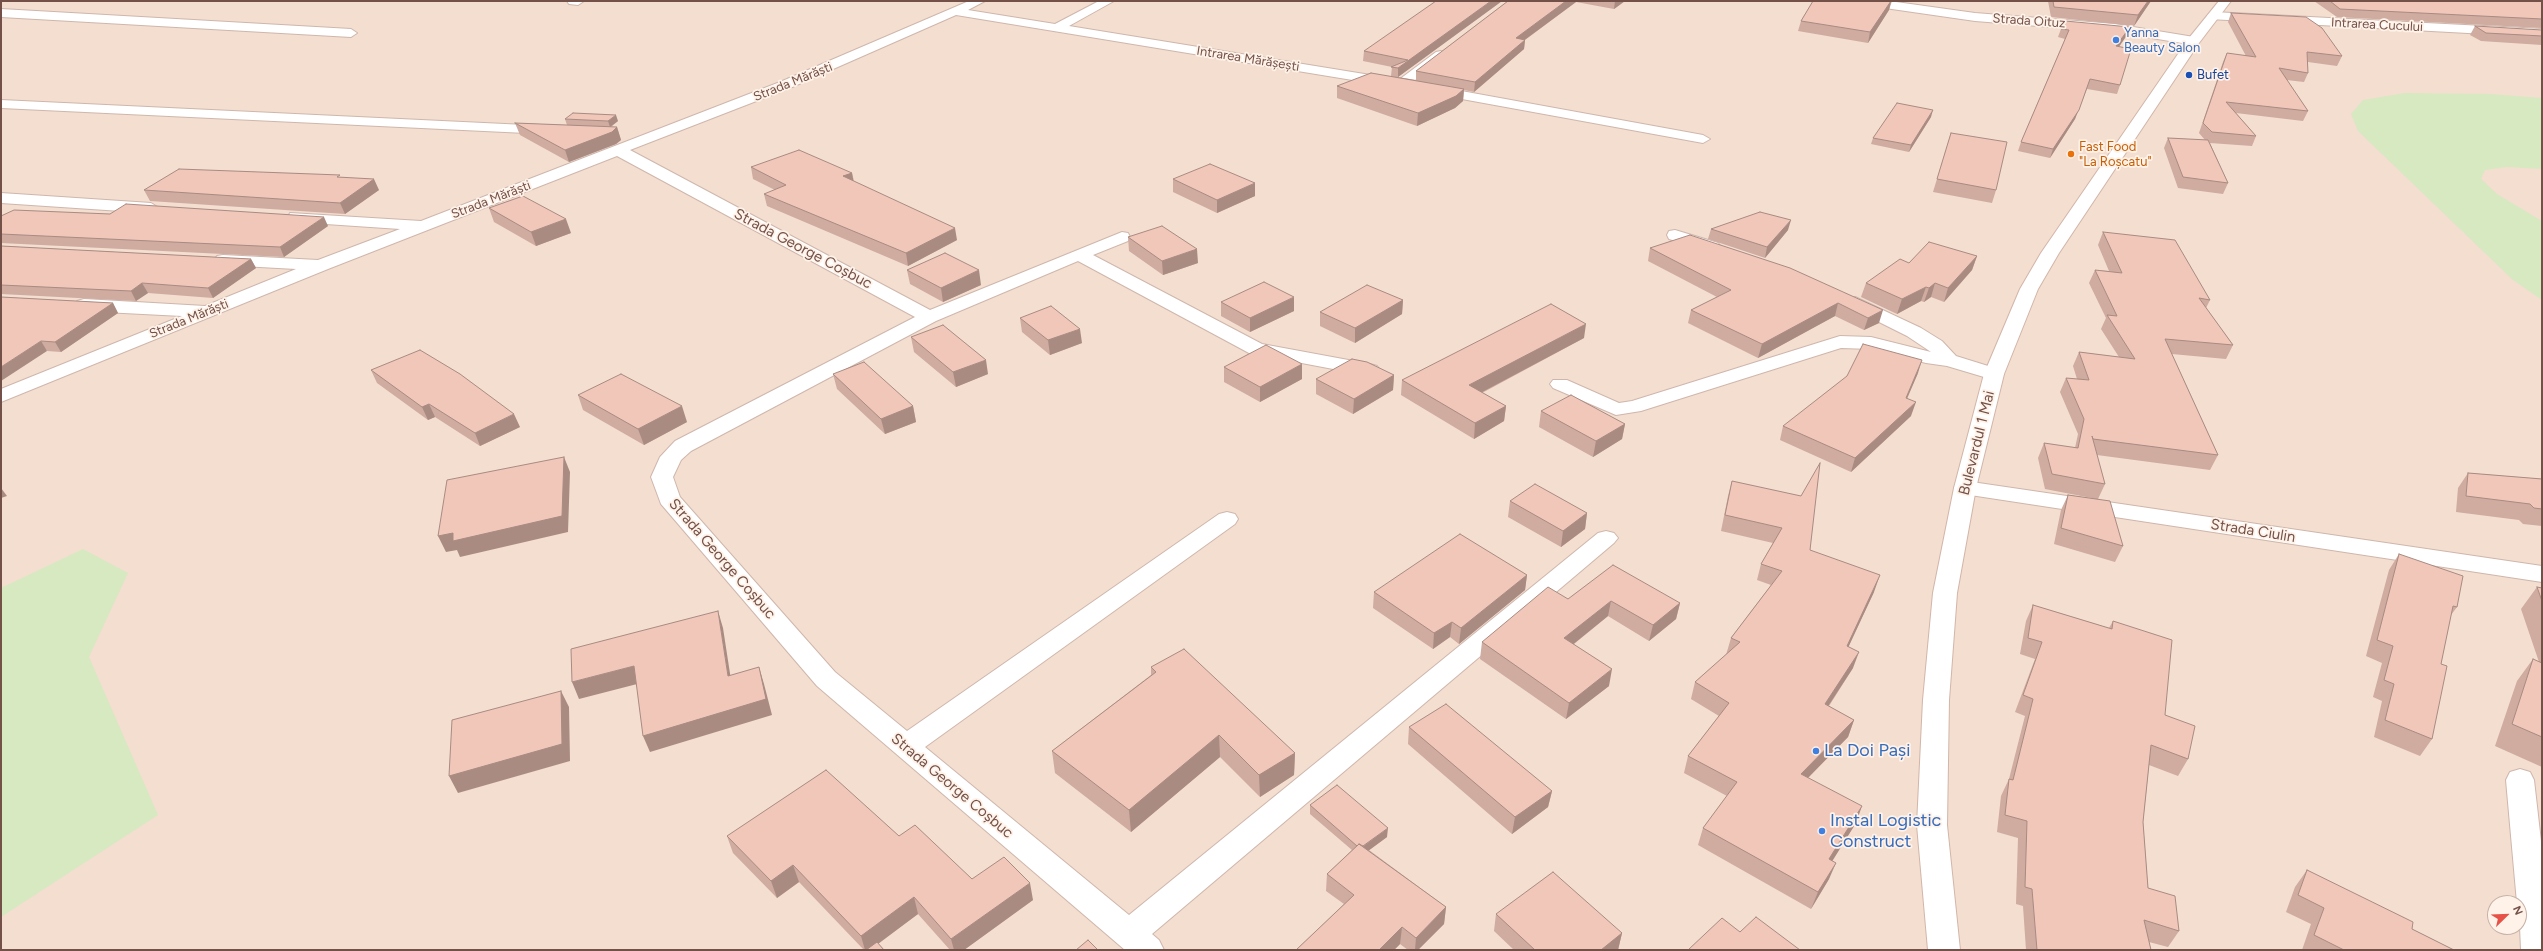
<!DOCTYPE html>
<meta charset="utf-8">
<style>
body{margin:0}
#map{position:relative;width:2543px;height:951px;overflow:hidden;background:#fceee2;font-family:Figtree,sans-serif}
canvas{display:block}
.frame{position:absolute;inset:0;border:2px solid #735149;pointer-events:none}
.north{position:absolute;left:2487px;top:895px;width:40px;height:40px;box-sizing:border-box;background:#fff2e8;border:1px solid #c7b2a8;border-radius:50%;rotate:67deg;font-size:11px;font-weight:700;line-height:16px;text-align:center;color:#735149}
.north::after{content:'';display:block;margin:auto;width:14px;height:18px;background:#e65247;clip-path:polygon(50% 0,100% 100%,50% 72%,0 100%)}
</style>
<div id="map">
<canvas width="2543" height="951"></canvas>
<div class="frame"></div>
<div class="north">N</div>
</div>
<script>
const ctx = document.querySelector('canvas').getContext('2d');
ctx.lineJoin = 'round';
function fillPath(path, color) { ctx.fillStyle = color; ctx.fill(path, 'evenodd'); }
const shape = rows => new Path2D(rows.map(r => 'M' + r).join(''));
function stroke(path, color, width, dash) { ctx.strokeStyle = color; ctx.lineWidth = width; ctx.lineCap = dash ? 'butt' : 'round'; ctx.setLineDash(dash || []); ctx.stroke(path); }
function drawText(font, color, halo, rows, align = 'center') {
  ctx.font = font + ' Figtree,sans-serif'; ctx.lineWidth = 3.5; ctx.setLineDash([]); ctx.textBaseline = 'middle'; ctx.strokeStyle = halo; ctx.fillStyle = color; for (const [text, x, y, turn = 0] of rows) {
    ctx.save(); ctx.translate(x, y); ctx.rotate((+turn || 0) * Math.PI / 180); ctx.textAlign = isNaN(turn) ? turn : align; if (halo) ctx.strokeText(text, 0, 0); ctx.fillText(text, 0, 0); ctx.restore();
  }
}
fillPath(shape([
 [1,1,2542,1,2542,950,1,950],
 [2495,903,2519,903,2519,927,2495,927]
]), '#f3ded0');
fillPath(shape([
 [2405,93,2490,94,2542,98,2542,169,2507,167,2485,170,2481,179,2497,194,2542,221,2542,300,2513,280,2358,131,2351,114,2363,100],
 [83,549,128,573,89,657,158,815,1,917,1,588]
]), '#d7e9c1');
const minor = shape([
 [567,1,584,1,578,5,569,4,567,1],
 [969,1,985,1,968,10,1055,24,1099,1,1114,1,1069,26,1389,78,1396,82,1436,52,1441,51,1448,55,1406,87,1401,88,1394,84,1389,86,956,15,790,88,630,150,930,310,1122,232,1128,233,1130,237,1128,241,1093,255,1262,344,1370,364,1377,366,1380,370,1377,374,1370,376,1249,353,1078,261,936,321,691,451,681,460,673,477,680,497,835,672,907,731,1219,514,1227,512,1235,514,1238,519,1235,524,925,747,1129,915,1598,533,1606,531,1614,533,1618,538,1614,543,1152,934,1159,940,1164,950,1125,950,817,686,661,504,651,477,660,457,675,441,915,317,617,156,328,269,1,402,1,389,182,316,84,311,77,309,75,305,77,301,84,299,205,306,296,269,223,265,217,264,214,260,217,256,223,255,318,260,400,229,296,222,290,221,288,217,290,213,421,221,780,82,969,1],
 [1858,1,1889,1,1975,13,2115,24,2194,37,2200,41,2194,45,2115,32,1975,21,1864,5,1858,1],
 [1,9,351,29,357,33,351,37,1,17,1,9],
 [2213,12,2542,29,2542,37,2209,19,2207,16,2213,12],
 [1434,86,1703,135,1710,139,1703,143,1429,93,1427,90,1434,86],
 [1,100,547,126,554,130,547,134,1,108,1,100],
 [1,193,151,203,159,208,151,213,1,203,1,193],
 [1675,230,1718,243,1721,247,1718,251,1712,252,1669,239,1667,235,1669,231,1675,230],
 [1855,297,1921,328,1942,341,1956,356,2001,370,2004,374,2001,378,1994,380,1947,366,1926,363,1871,349,1841,348,1641,411,1616,415,1553,388,1550,384,1553,380,1567,380,1619,403,1632,401,1840,336,1871,337,1931,352,1907,336,1849,307,1846,303,1849,299,1855,297],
 [1965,481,2542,566,2542,582,1957,493,1954,488,1957,483,1965,481],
 [2520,769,2530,772,2534,780,2542,850,2542,950,2521,950,2519,903,2517,903,2506,780,2510,772,2520,769]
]);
const secondary = shape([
 [2219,1,2231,1,2199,43,2059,253,2038,289,2004,374,1976,488,1957,593,1949,700,1947,825,1960,950,1928,950,1917,825,1923,700,1933,593,1954,488,1984,374,2020,289,2041,253,2189,38,2219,1]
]);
stroke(minor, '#cfb6ac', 2);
stroke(secondary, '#d2b5a9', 2);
fillPath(minor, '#fff');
fillPath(secondary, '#fff');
fillPath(shape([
 [1502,1,1398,77,1416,80,1416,71,1508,1,1625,1,1614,9,1576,2,1525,40,1524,49,1474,92,1464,90,1463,101,1455,108,1417,126,1337,98,1337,86,1391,76,1392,67,1363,61,1364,51],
 [1813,1,1892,1,1889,10,1868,43,1798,31,1801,21],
 [2048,1,2151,1,2134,26,2051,17],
 [2314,1,2542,1,2542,28,2337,17],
 [2231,13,2342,56,2337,66,2308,62,2308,73,2304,82,2287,80,2308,111,2303,121,2236,113,2256,136,2252,146,2210,143,2228,183,2223,194,2178,188,2164,148,2168,138,2205,140,2199,133,2223,62,2227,53,2246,56,2228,22],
 [2475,26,2542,30,2542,45,2481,41,2470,35],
 [2061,29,2127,35,2119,47,2120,85,2117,94,2087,89,2075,119,2050,158,2018,151,2021,142,2065,39,2058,37],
 [1931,117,1909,152,1871,144,1873,138],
 [565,119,618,121,611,127,617,127,621,140,616,144,569,162,520,135,515,123,567,125],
 [1951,133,1996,190,1992,203,1933,192],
 [751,167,852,173,854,181,957,240,908,266,767,206,764,194,775,190,753,179],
 [341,177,379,190,345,214,150,201,144,190],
 [1173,179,1255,196,1217,213,1173,192],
 [489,208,571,233,536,246,494,222],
 [110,214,328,226,284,257,1,243,1,216],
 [1711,229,1788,230,1765,258,1708,239],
 [2103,232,2210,300,2206,308,2233,345,2226,359,2172,354,2218,455,2210,470,2097,455,2105,484,2098,499,2123,546,2115,562,2054,544,2061,510,2068,495,2097,499,2045,489,2038,458,2044,443,2075,448,2078,434,2060,392,2066,378,2077,379,2073,366,2079,352,2119,357,2101,329,2106,318,2089,283,2095,270,2109,271,2098,245],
 [1128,237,1198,263,1163,275,1129,251],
 [1,246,251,259,256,268,213,298,148,293,136,301,1,294],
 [1650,248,1790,268,1879,323,1864,330,1835,316,1758,358,1688,323,1691,310,1717,297,1648,261],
 [1977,256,1972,270,1944,302,1931,297,1924,302,1921,301,1897,314,1861,297,1866,283,1909,263],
 [907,270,981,285,943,302,910,284],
 [1,297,113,303,118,313,61,352,47,351],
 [1403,300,1402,314,1355,343,1320,326,1320,312],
 [1221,302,1294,311,1250,332,1221,316],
 [1020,318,1082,343,1050,355,1022,332],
 [911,337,988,374,956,387,914,352],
 [1584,338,1482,393,1506,406,1504,421,1474,439,1401,395,1402,380],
 [1224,367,1302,379,1260,402,1224,382],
 [371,370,520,427,480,446,435,417,428,420,377,383],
 [1918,373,1907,399,1911,416,1851,472,1780,440,1783,426],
 [833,374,913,406,916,422,885,434,837,389],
 [1394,375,1393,390,1353,414,1316,394,1316,379],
 [578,395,687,422,644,445,583,410],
 [1541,411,1625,424,1622,439,1593,457,1539,427],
 [2468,473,2542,479,2542,526,2523,524,2519,520,2456,512,2458,488],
 [1732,481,1810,550,1874,592,1848,647,1853,668,1829,706,1854,720,1848,737,1808,778,1856,823,1832,860,1829,879,1811,909,1698,845,1703,828,1727,796,1684,773,1688,756,1719,716,1691,699,1695,682,1726,655,1731,638,1771,585,1757,580,1761,564,1773,543,1721,531,1728,496],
 [1510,501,1587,513,1585,529,1561,547,1508,517],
 [2399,554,2457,607,2451,615,2441,664,2432,739,2420,756,2374,737,2382,701,2373,697,2382,663,2366,656,2389,570],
 [1527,575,1525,590,1459,644,1450,637,1433,649,1373,608,1374,592],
 [2537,587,2542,588,2542,767,2495,746,2517,681,2533,659,2539,662,2521,609],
 [1568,599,1680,603,1676,619,1649,641,1608,616,1574,644,1609,686,1566,719,1480,659,1482,642],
 [2033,605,2109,628,2113,621,2165,715,2188,759,2178,776,2149,765,2143,822,2148,888,2179,931,2168,947,2149,942,2151,950,2026,950,2023,906,2016,904,2018,838,1997,832,2001,796,2009,779,2025,716,2015,712,2035,659,2020,654,2026,621],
 [1151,667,1295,753,1294,775,1260,797,1220,757,1131,832,1055,773,1052,751,1151,675],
 [1409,727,1552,791,1548,807,1512,834,1408,744],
 [1310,805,1387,837,1369,850,1446,907,1444,924,1418,950,1408,950,1400,944,1394,950,1296,950,1344,904,1326,891,1327,874,1352,850,1310,814],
 [727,836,899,836,972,879,1033,900,964,950,950,950,918,914,878,943,884,950,864,950,799,882,777,898,733,853],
 [2307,870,2412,929,2454,950,2302,950,2311,924,2286,912,2295,887],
 [1496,914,1622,933,1618,950,1514,950,1494,931]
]), '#cfaba0');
fillPath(shape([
 [1491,1,1502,1,1398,77,1398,68],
 [1566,1,1576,1,1576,2,1515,47,1516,38],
 [1615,1,1625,1,1614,9],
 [1891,1,1889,10,1868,43,1870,32],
 [2148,1,2151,1,2134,26,2138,15],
 [2130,27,2127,35,2113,55,2116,46],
 [1525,40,1524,49,1474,92,1475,82],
 [2090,79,2075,119,2050,158,2053,149],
 [1464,89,1463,101,1455,108,1417,126,1418,113],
 [1933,110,1931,117,1909,152,1911,145],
 [616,115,618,121,610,127,608,121],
 [617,127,621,140,616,144,569,162,565,150],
 [852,173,854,185,843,176],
 [374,179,379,190,345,214,340,203],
 [1255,183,1255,196,1217,213,1217,200],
 [324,217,328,226,284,257,280,247],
 [566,219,571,233,536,246,531,232],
 [1791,220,1788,230,1765,258,1767,247],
 [955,228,957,240,908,266,906,253],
 [1197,249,1198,263,1163,275,1162,261],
 [1977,256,1972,270,1944,302,1948,288],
 [251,259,256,268,213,298,208,288],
 [979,270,981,285,943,302,941,288],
 [142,283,148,293,136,301,131,291],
 [1935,283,1931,297,1924,302,1929,288],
 [1926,287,1921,301,1897,314,1902,299],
 [1294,297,1294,311,1250,332,1250,318],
 [1403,300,1402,314,1355,343,1355,328],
 [113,303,118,313,61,352,55,342],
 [1838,303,1835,316,1758,358,1762,344],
 [1883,310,1879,323,1864,330,1868,318],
 [1586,324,1584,338,1467,400,1469,385],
 [1080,329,1082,343,1050,355,1048,340],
 [41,341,47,351,1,381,1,367],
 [986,360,988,374,956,387,953,372],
 [1922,360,1918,373,1901,412,1906,398],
 [1302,364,1302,379,1260,402,1260,387],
 [1394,375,1393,390,1353,414,1354,399],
 [1916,402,1911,416,1851,472,1855,458],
 [429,404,435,417,428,420,422,407],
 [682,406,687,422,644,445,638,429],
 [913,406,916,422,885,434,881,419],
 [1506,406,1504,421,1474,439,1475,423],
 [514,414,520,427,480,446,475,433],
 [1625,424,1622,439,1593,457,1596,441],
 [564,457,570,472,568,532,460,557,457,550,446,552,438,536],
 [1,488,7,496,1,498],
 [1587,513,1585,529,1561,547,1563,531],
 [1527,575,1525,590,1459,644,1461,628],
 [1880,575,1874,592,1841,663,1847,646],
 [1611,601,1608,616,1561,654,1564,638],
 [1680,603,1676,619,1649,641,1653,625],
 [718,611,723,628,733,693,728,676],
 [1452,622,1450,637,1433,649,1434,633],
 [1859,652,1853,668,1819,720,1825,704],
 [634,666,641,683,579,699,572,682],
 [759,667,764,684,772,715,650,752,643,736],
 [1612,669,1609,686,1566,719,1569,703],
 [561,691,569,707,570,761,458,793,449,776],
 [1854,720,1848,737,1795,791,1801,774],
 [1219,735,1220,757,1131,832,1129,810],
 [1295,753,1294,775,1260,797,1259,775],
 [1552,791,1548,807,1512,834,1515,817],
 [1862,806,1856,823,1823,876,1829,859],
 [1388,828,1387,837,1360,857,1360,849],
 [1836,863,1829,879,1811,909,1818,892],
 [793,865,799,882,777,898,771,881],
 [1030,883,1033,900,964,950,954,950,951,939],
 [914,897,918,914,870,950,865,950,861,936],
 [1446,907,1444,924,1418,950,1415,950,1416,938],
 [1402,927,1400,944,1394,950,1379,950],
 [1622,933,1618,950,1601,950]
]), '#a98b82');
const building = shape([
 [1436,1,1491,1,1398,68,1391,67,1408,60,1364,51,1436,1],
 [1508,1,1566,1,1516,38,1525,40,1475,82,1416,71,1508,1],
 [1813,1,1891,1,1870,32,1801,21,1813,1],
 [2053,1,2148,1,2138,15,2054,7,2053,1],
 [2330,1,2542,1,2542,19,2340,9,2330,1],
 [2231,13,2306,17,2322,28,2342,56,2307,52,2308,73,2279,68,2308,111,2226,102,2256,136,2212,132,2203,123,2227,53,2256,57,2231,13],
 [2065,21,2130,27,2116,46,2131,49,2120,85,2090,79,2079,110,2053,149,2021,142,2069,30,2061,29,2065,21],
 [2475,26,2542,30,2542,36,2486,33,2475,26],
 [1371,73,1464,89,1456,96,1418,113,1337,86,1371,73],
 [1897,103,1933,110,1911,145,1873,138,1897,103],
 [573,113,616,115,608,121,565,119,573,113],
 [515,123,617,127,612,132,565,150,515,123],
 [1951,133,2007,142,1996,190,1937,179,1951,133],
 [2168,138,2208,140,2228,183,2183,177,2168,138],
 [799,150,852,173,843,176,955,228,906,253,764,194,786,185,751,167,799,150],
 [1210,164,1255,183,1217,200,1173,179,1210,164],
 [179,169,340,175,337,177,374,179,340,203,144,190,179,169],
 [523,196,566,219,531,232,489,208,523,196],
 [126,204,324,217,280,247,1,234,1,216,14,210,110,214,126,204],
 [1760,212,1791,220,1767,247,1711,229,1760,212],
 [1162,226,1197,249,1162,261,1128,237,1162,226],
 [2103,232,2175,240,2210,300,2199,298,2233,345,2165,339,2218,455,2093,439,2092,436,2105,484,2052,474,2044,443,2078,448,2084,419,2066,378,2089,380,2079,352,2135,359,2107,315,2117,316,2095,270,2122,273,2103,232],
 [1690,235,1790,268,1883,310,1868,318,1838,303,1762,344,1691,310,1731,290,1650,248,1690,235],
 [1929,242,1977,256,1948,288,1935,283,1929,288,1926,287,1902,299,1866,283,1900,259,1909,263,1929,242],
 [1,246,251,259,208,288,142,283,131,291,1,285,1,246],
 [945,253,979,270,941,288,907,270,945,253],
 [1264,282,1294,297,1250,318,1221,302,1264,282],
 [1367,285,1403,300,1355,328,1320,312,1367,285],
 [1,297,113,303,55,342,41,341,1,367,1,297],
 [1551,304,1586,324,1469,385,1506,406,1475,423,1402,380,1551,304],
 [1051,306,1080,329,1048,340,1020,318,1051,306],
 [943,325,986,360,953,372,911,337,943,325],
 [1863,344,1922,360,1906,398,1916,402,1855,458,1783,426,1847,376,1863,344],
 [1266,345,1302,364,1260,387,1224,367,1266,345],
 [420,350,460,374,514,414,475,433,429,404,422,407,371,370,420,350],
 [1352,359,1367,362,1394,375,1354,399,1316,379,1352,359],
 [864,362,913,406,881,419,833,374,864,362],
 [621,374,682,406,638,429,578,395,621,374],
 [1571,395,1625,424,1596,441,1541,411,1571,395],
 [564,457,562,516,453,541,453,533,438,536,447,480,564,457],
 [1820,463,1810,550,1880,575,1847,646,1859,652,1825,704,1854,720,1801,774,1862,806,1829,859,1836,863,1818,892,1703,828,1737,782,1688,756,1729,703,1695,682,1740,642,1731,638,1782,571,1761,564,1782,528,1725,515,1732,481,1801,496,1820,463],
 [2468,473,2542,479,2542,509,2534,508,2530,504,2466,496,2468,473],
 [1535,484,1587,513,1563,531,1510,501,1535,484],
 [2068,495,2110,501,2123,546,2061,528,2068,495],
 [1460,534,1527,575,1461,628,1452,622,1434,633,1374,592,1460,534],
 [2399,554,2463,576,2457,607,2453,606,2441,664,2447,666,2432,739,2385,720,2394,684,2384,680,2393,646,2377,640,2399,554],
 [1613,565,1680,603,1653,625,1611,601,1564,638,1612,669,1569,703,1482,642,1548,587,1568,599,1613,565],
 [2537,587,2542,588,2542,601,2537,587],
 [2033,605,2112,629,2113,621,2172,640,2165,715,2195,726,2188,759,2151,745,2143,822,2148,888,2175,896,2179,931,2144,920,2151,950,2037,950,2032,889,2025,887,2027,821,2005,815,2009,779,2013,780,2033,699,2023,695,2042,642,2028,638,2033,605],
 [718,611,728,676,759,667,766,699,643,736,634,666,572,682,571,649,718,611],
 [1184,649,1295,753,1259,775,1219,735,1129,810,1052,751,1156,672,1151,667,1184,649],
 [2533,659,2542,663,2542,737,2512,724,2533,659],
 [561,691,562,744,449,776,452,720,561,691],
 [1446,704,1552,791,1515,817,1409,727,1446,704],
 [826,770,899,836,915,825,972,879,1004,857,1030,883,951,939,914,897,861,936,793,865,771,881,727,836,826,770],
 [1337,785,1388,828,1363,846,1359,844,1357,846,1310,805,1337,785],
 [1359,844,1446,907,1416,938,1402,927,1379,950,1296,950,1354,895,1327,874,1359,844],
 [2307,870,2413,922,2412,929,2454,950,2344,950,2314,935,2324,908,2298,895,2307,870],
 [1553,872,1622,933,1601,950,1535,950,1496,914,1553,872],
 [1756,917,1800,950,1688,950,1722,918,1740,932,1756,917],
 [1088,940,1098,950,1076,950,1088,940],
 [877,942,884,950,866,950,877,942]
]);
fillPath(building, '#f1c7ba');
stroke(building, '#a98b82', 1);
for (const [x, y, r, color] of [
 [2116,40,4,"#3f7fe0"],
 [2189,75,4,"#1a4fb4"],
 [2071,154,4,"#e8710a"],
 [1816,751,4,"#3f7fe0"],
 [1822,831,4,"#3f7fe0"]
]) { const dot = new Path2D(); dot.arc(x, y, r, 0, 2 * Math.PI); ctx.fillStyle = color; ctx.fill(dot); stroke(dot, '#fff2e8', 1.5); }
drawText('13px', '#735149', '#fff2e8', [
 ["Strada Oituz",2029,21,4],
 ["Intrarea Cucului",2377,25,3],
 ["Intrarea Mărășești",1248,59,9],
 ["Strada Mărăști",793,82,-22],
 ["Strada Mărăști",491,200,-21],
 ["Strada Mărăști",189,319,-22]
]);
drawText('13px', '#366cbe', '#fff2e8', [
 ["Yanna",2124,33],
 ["Beauty Salon",2124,48]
], 'left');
drawText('13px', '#164399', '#fff2e8', [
 ["Bufet",2197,75]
], 'left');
drawText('13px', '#c56008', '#fff2e8', [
 ["Fast Food",2079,147],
 ["\"La Roșcatu\"",2079,162]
], 'left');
drawText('15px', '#735149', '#fff2e8', [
 ["Strada George Coșbuc",803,249,28],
 ["Bulevardul 1 Mai",1977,443,-76],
 ["Strada Ciulin",2253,531,9],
 ["Strada George Coșbuc",722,559,49],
 ["Strada George Coșbuc",952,786,40]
]);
drawText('18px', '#366cbe', '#fff2e8', [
 ["La Doi Pași",1824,751],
 ["Instal Logistic",1830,821],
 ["Construct",1830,842]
], 'left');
</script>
